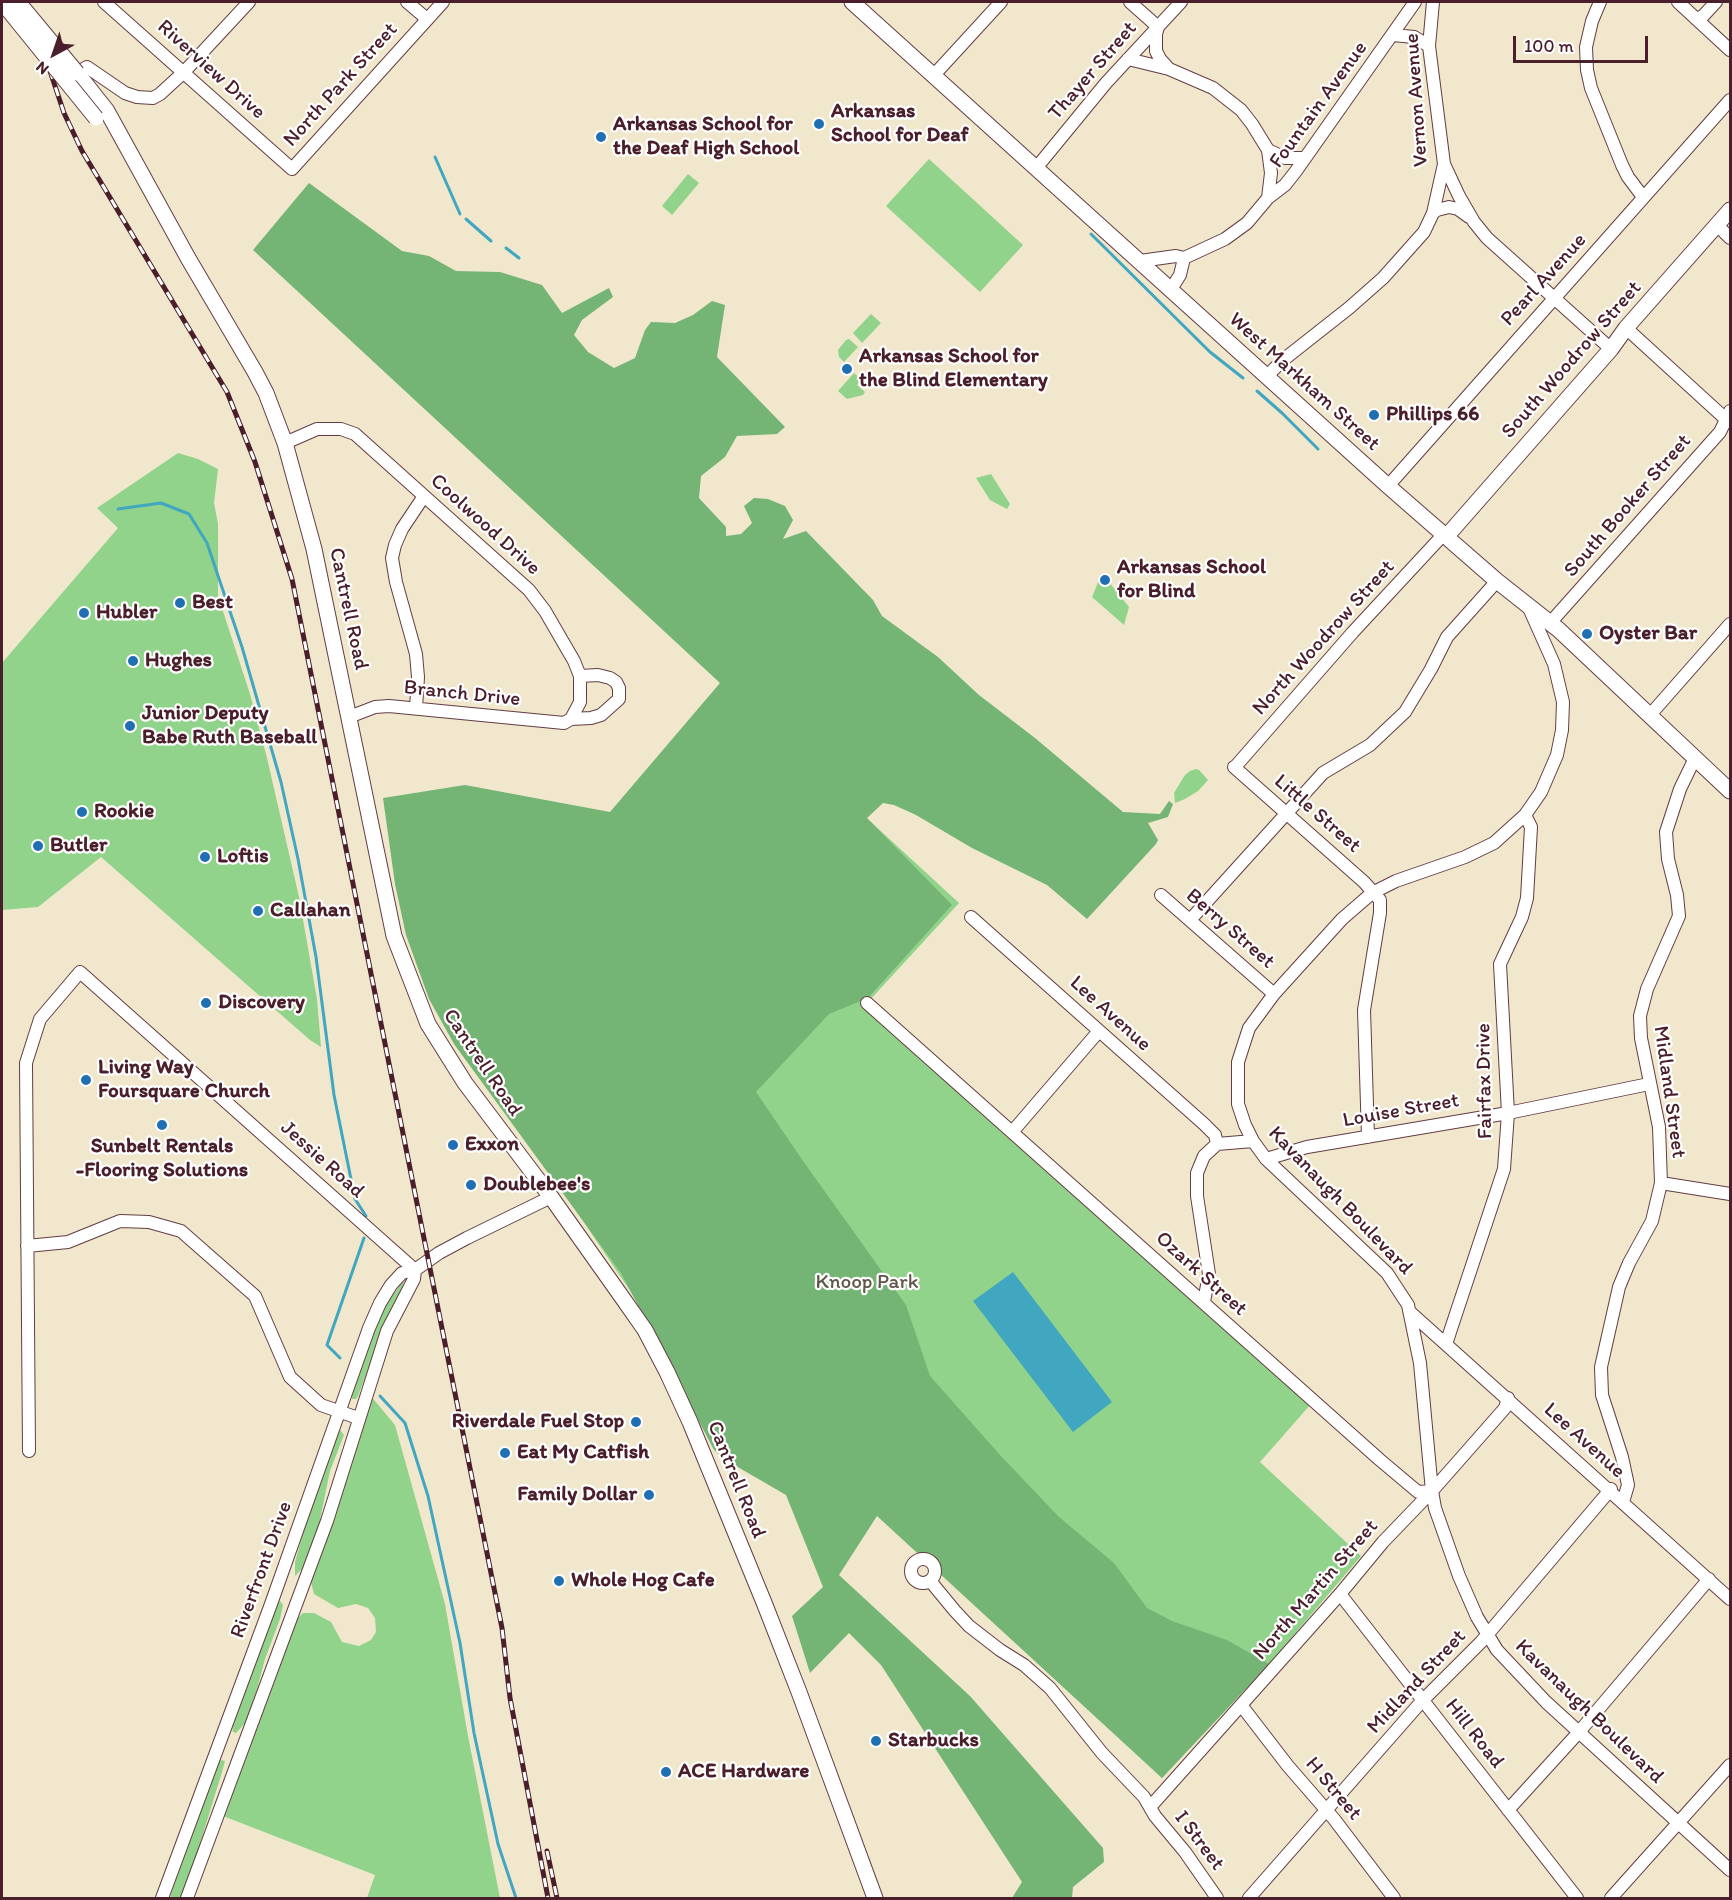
<!DOCTYPE html>
<style>
body{margin:0}
#map{position:relative;width:1732px;height:1900px;overflow:hidden;background:#f0e7cc;font-family:Itim,sans-serif}
canvas{display:block}
.frame{position:absolute;inset:0;border:3px solid #4a1f2b;pointer-events:none}
.north{position:absolute;left:24px;top:24px;width:60px;height:60px;-webkit-text-stroke:4px #fff;paint-order:stroke;rotate:220deg;font-size:16px;font-weight:700;line-height:24px;text-align:center;color:#4a1f2b}
.north::after{content:'';display:block;margin:auto;width:21px;height:27px;background:#4a1f2b;clip-path:polygon(50% 0,100% 100%,50% 72%,0 100%)}
.scale{position:absolute;left:1513px;top:36px;width:135px;height:27px;box-sizing:border-box;border:3px solid #4a1f2b;border-top:0;padding-left:8px;font-size:18px;line-height:21px;white-space:nowrap;color:#4a1f2b;-webkit-text-stroke:4px #fff;paint-order:stroke}
</style>
<div id="map">
<canvas width="1732" height="1900"></canvas>
<div class="frame"></div>
<div class="north">N</div>
<div class="scale">100 m</div>
</div>
<script>
const ctx = document.querySelector('canvas').getContext('2d');
ctx.lineJoin = 'round';
function fillPath(path, color) { ctx.fillStyle = color; ctx.fill(path, 'evenodd'); }
const shape = rows => new Path2D(rows.map(r => 'M' + r).join(''));
function stroke(path, color, width, dash) { ctx.strokeStyle = color; ctx.lineWidth = width; ctx.lineCap = dash ? 'butt' : 'round'; ctx.setLineDash(dash || []); ctx.stroke(path); }
function drawText(font, color, halo, rows, align = 'center') {
  ctx.font = font + ' Itim,sans-serif'; ctx.lineWidth = 4.5; ctx.setLineDash([]); ctx.textBaseline = 'middle'; ctx.strokeStyle = halo; ctx.fillStyle = color; for (const [text, x, y, turn = 0] of rows) {
    ctx.save(); ctx.translate(x, y); ctx.rotate((+turn || 0) * Math.PI / 180); ctx.textAlign = isNaN(turn) ? turn : align; if (halo) ctx.strokeText(text, 0, 0); ctx.fillText(text, 0, 0); ctx.restore();
  }
}
fillPath(shape([
 [929,159,1023,245,980,292,886,206],
 [688,174,699,183,672,215,662,206],
 [871,314,881,323,862,343,853,333],
 [849,339,858,347,844,362,839,357,838,350,846,340],
 [854,373,862,380,857,385,865,392,863,395,847,399,838,391],
 [178,453,198,459,218,469,214,503,218,524,218,596,250,694,267,758,299,897,317,999,321,1047,310,1040,101,857,38,907,2,910,2,663,118,528,97,508],
 [991,474,1010,504,1007,509,990,500,976,478],
 [1104,576,1129,607,1124,625,1092,597,1099,580],
 [720,683,959,903,868,1002,1317,1397,1260,1462,1361,1556,1269,1664,1162,1778,877,1515,635,1298,562,1190],
 [1196,769,1199,770,1208,780,1198,791,1185,799,1175,803,1174,793,1185,775,1190,771],
 [404,1280,400,1295,388,1316,358,1396,356,1399,352,1399,352,1393,378,1320,385,1306],
 [370,1395,395,1425,445,1604,468,1736,500,1898,367,1898,375,1875,223,1816,297,1619,303,1613,314,1613,331,1622,342,1642,359,1646,371,1640,376,1632,375,1618,368,1608,356,1604,338,1608,314,1594,310,1578],
 [340,1430,344,1435,330,1471,317,1534,305,1566,295,1576,295,1562,316,1488,338,1431],
 [280,1601,283,1605,280,1619,265,1659,252,1708,247,1721,236,1733,233,1732,232,1726,273,1610],
 [220,1760,225,1761,222,1772,191,1873,181,1898,170,1898,190,1832,214,1770]
]), '#91d38a');
fillPath(shape([
 [309,183,402,251,429,256,456,271,500,272,542,285,562,313,609,288,613,297,582,320,574,335,588,352,614,368,635,358,645,330,651,322,675,323,693,315,712,301,725,305,717,357,785,427,777,434,737,436,725,457,701,476,699,498,726,527,726,536,741,534,752,523,744,506,754,498,768,499,785,506,793,520,783,539,806,531,873,600,882,616,938,657,979,695,1035,738,1123,812,1160,814,1169,801,1173,804,1168,817,1148,823,1158,840,1156,844,1087,919,1047,885,972,848,916,815,894,805,883,803,867,818,952,905,868,998,829,1014,756,1092,803,1161,906,1305,930,1376,1000,1455,1059,1517,1114,1563,1147,1608,1172,1621,1227,1640,1269,1664,1162,1778,877,1516,839,1575,970,1696,1103,1848,1104,1862,1073,1887,1072,1898,1012,1898,1022,1882,881,1665,849,1633,810,1673,792,1616,823,1587,786,1495,724,1459,714,1450,621,1273,454,1044,429,999,406,935,395,884,383,798,465,785,610,812,720,683,253,250]
]), '#74b576');
fillPath(shape([
 [1013,1272,1112,1402,1073,1432,973,1301]
]), '#41a7c1');
stroke(shape([
 [435,157,460,214],
 [466,219,491,241],
 [1091,234,1210,352,1243,378],
 [506,248,519,258],
 [1257,391,1282,413,1318,449],
 [118,509,161,503,189,514,207,543,242,647,281,782,298,859,316,957,334,1095,355,1199,366,1216],
 [340,1358,327,1345,364,1238],
 [380,1396,405,1423,428,1496,460,1643,474,1733,498,1844,516,1898]
]), '#41a7c1', 3);
const minor = shape([
 [104,2,292,169,443,2],
 [407,2,427,19],
 [1130,2,1158,27,1156,34,1156,51,1160,59,1169,69],
 [1600,2,1592,21,1586,47,1587,70,1591,88,1622,165,1628,177,1643,197],
 [1678,2,1730,50],
 [1696,19,1703,16,1716,2],
 [1393,35,1414,37,1429,46],
 [1128,59,1169,69,1213,88,1241,110,1252,124,1268,150,1285,158,1305,158],
 [77,73,87,67,125,93,137,97,153,98,160,94,184,72,249,2],
 [934,75,1001,2],
 [1444,164,1459,196,1474,222,1487,238,1611,349],
 [1037,167,1106,83,1181,2],
 [1268,198,1271,173,1268,150],
 [1433,213,1437,210,1449,207,1458,209,1469,217],
 [1717,225,1730,238],
 [1140,261,1176,256,1184,258,1225,239,1247,223,1268,198,1285,185,1296,171,1415,2],
 [1171,289,1180,275,1184,258],
 [1626,328,1729,422],
 [1267,376,1283,360,1349,308,1383,278,1424,232,1433,213,1444,164,1429,46,1433,2],
 [285,443,317,429,341,429,355,434,529,590,545,611,574,661,580,676,580,702,571,719],
 [1388,486,1730,100],
 [1529,608,1554,664,1563,702,1562,730,1557,755,1541,792,1525,815,1494,843,1465,857,1396,881,1372,893,1342,919,1274,994,1249,1028,1238,1062,1238,1104,1245,1125,1253,1141,1266,1159,1387,1273,1408,1305,1420,1363,1432,1491,1435,1508,1459,1576,1477,1617,1497,1650,1546,1702,1730,1870],
 [1550,623,1720,432,1730,411],
 [416,708,418,677,416,654,396,582,392,558,395,545,402,529,424,496],
 [1650,715,1730,624],
 [349,717,375,707,389,706,564,723,571,719,591,718,601,715,619,699,619,688,616,682,610,678,598,675,580,676],
 [1234,767,1364,882,1380,900,1380,913,1364,1010,1368,1137],
 [1235,767,1353,632,1443,535],
 [1161,895,1274,994],
 [971,917,1204,1124,1215,1135,1217,1144],
 [1191,919,1323,773,1370,745,1405,712,1431,669,1447,637,1497,581],
 [867,1003,1380,1460,1418,1492,1432,1491],
 [1013,1131,1099,1031],
 [1266,1159,1307,1147,1508,1113,1649,1084],
 [1661,1183,1730,1194],
 [27,1246,68,1242,120,1221,149,1222,181,1231,255,1296,290,1377,321,1405,358,1418],
 [1204,1302,1209,1274,1197,1196,1197,1173,1204,1156,1217,1144,1253,1141],
 [1411,1313,1730,1599],
 [1446,1344,1504,1169,1508,1113,1500,964,1522,917,1527,898,1531,827,1525,815],
 [29,1451,26,1063,40,1019,80,972,415,1270],
 [1623,1502,1628,1485,1622,1457,1602,1395,1601,1367,1619,1287,1629,1263,1652,1221,1661,1183,1659,1127,1641,1038,1640,1016,1647,989,1679,916,1677,895,1668,859,1666,832,1680,789,1695,758],
 '911 1571a12 12 0 1 1 24 0a12 12 0 1 1-24 0Z',
 [931,1582,955,1611,969,1626,1000,1650,1024,1665,1050,1688,1102,1753,1144,1797,1155,1816,1185,1852,1217,1898],
 [1340,1594,1577,1898],
 [1241,1705,1288,1766,1334,1819,1394,1898],
 [1151,1806,1340,1594,1383,1542,1432,1491,1505,1408,1508,1398],
 [1508,1810,1579,1732,1709,1579],
 [162,1898,271,1604,369,1328,380,1303,391,1285,402,1273,415,1270,439,1253,467,1238,551,1197],
 [187,1898,327,1521,387,1331,414,1279,415,1270],
 [1249,1898,1422,1701,1481,1642,1611,1489],
 [1611,1898,1730,1765]
]);
const major = shape([
 [852,2,1388,486,1497,581,1559,630,1730,791],
 [77,73,107,111,188,258,255,372,266,393,285,443,314,549,394,936,428,1024,465,1083,551,1197,624,1300,645,1330,667,1372,690,1422,765,1605,799,1692,875,1898],
 [1446,537,1611,349,1626,328,1730,210]
]);
stroke(minor, '#633d43', 14);
stroke(major, '#633d43', 17);
stroke(minor, '#fff', 12);
stroke(major, '#fff', 15);
const rail = shape([
 [27,2,64,113,82,151,227,392,255,462,292,579,502,1628,510,1698,548,1898],
 [547,1851,557,1898]
]);
stroke(rail, '#4a1f2b', 5);
stroke(rail, '#fff', 3, [9]);
const majorBridge = shape([
 [2,2,96,118],
 [18,2,77,73]
]);
stroke(majorBridge, '#633d43', 17, []);
stroke(majorBridge, '#fff', 15);
for (const [x, y, r, color] of [
 [819,124,6,"#1f6fb2"],
 [601,137,6,"#1f6fb2"],
 [847,369,6,"#1f6fb2"],
 [1374,415,6,"#1f6fb2"],
 [1105,580,6,"#1f6fb2"],
 [180,603,6,"#1f6fb2"],
 [84,613,6,"#1f6fb2"],
 [1587,634,6,"#1f6fb2"],
 [133,661,6,"#1f6fb2"],
 [130,726,6,"#1f6fb2"],
 [82,812,6,"#1f6fb2"],
 [38,846,6,"#1f6fb2"],
 [205,857,6,"#1f6fb2"],
 [258,911,6,"#1f6fb2"],
 [206,1003,6,"#1f6fb2"],
 [86,1080,6,"#1f6fb2"],
 [162,1125,6,"#1f6fb2"],
 [453,1145,6,"#1f6fb2"],
 [471,1185,6,"#1f6fb2"],
 [636,1422,6,"#1f6fb2"],
 [505,1453,6,"#1f6fb2"],
 [649,1495,6,"#1f6fb2"],
 [559,1581,6,"#1f6fb2"],
 [876,1741,6,"#1f6fb2"],
 [666,1772,6,"#1f6fb2"]
]) { const dot = new Path2D(); dot.arc(x, y, r, 0, 2 * Math.PI); ctx.fillStyle = color; ctx.fill(dot); stroke(dot, '#fff', 2); }
drawText('21px', '#4a1f2b', '#fff', [
 ["Riverview Drive",211,70,42],
 ["Thayer Street",1093,71,-49],
 ["North Park Street",341,85,-48],
 ["Vernon Avenue",1417,100,-94],
 ["Fountain Avenue",1319,105,-54],
 ["Pearl Avenue",1544,280,-48],
 ["South Woodrow Street",1572,360,-49],
 ["West Markham Street",1304,382,42],
 ["South Booker Street",1628,506,-49],
 ["Coolwood Drive",485,525,42],
 ["Cantrell Road",348,609,78],
 ["North Woodrow Street",1324,638,-48],
 ["Branch Drive",462,694,6],
 ["Little Street",1317,814,41],
 ["Berry Street",1230,929,41],
 ["Lee Avenue",1110,1014,42],
 ["Cantrell Road",482,1063,56],
 ["Fairfax Drive",1485,1081,-91],
 ["Midland Street",1669,1092,82],
 ["Louise Street",1401,1111,-10],
 ["Jessie Road",322,1160,42],
 ["Kavanaugh Boulevard",1340,1201,46],
 ["Ozark Street",1201,1274,42],
 ["Lee Avenue",1584,1441,42],
 ["Cantrell Road",736,1480,68],
 ["Riverfront Drive",262,1570,-70],
 ["North Martin Street",1316,1590,-49],
 ["Midland Street",1417,1682,-47],
 ["Kavanaugh Boulevard",1589,1712,44],
 ["Hill Road",1474,1734,52],
 ["H Street",1333,1789,50],
 ["I Street",1199,1841,53]
]);
drawText('bold 21px', '#4a1f2b', '#fff', [
 ["Arkansas",831,112],
 ["School for Deaf",831,136],
 ["Arkansas School for",613,125],
 ["the Deaf High School",613,149],
 ["Arkansas School for",859,357],
 ["the Blind Elementary",859,381],
 ["Phillips 66",1386,415],
 ["Arkansas School",1117,568],
 ["for Blind",1117,592],
 ["Best",192,603],
 ["Hubler",96,613],
 ["Oyster Bar",1599,634],
 ["Hughes",145,661],
 ["Junior Deputy",142,714],
 ["Babe Ruth Baseball",142,738],
 ["Rookie",94,812],
 ["Butler",50,846],
 ["Loftis",217,857],
 ["Callahan",270,911],
 ["Discovery",218,1003],
 ["Living Way",98,1068],
 ["Foursquare Church",98,1092],
 ["Exxon",465,1145],
 ["Sunbelt Rentals",162,1147,"center"],
 ["-Flooring Solutions",162,1171,"center"],
 ["Doublebee's",483,1185],
 ["Riverdale Fuel Stop",624,1422,"right"],
 ["Eat My Catfish",517,1453],
 ["Family Dollar",637,1495,"right"],
 ["Whole Hog Cafe",571,1581],
 ["Starbucks",888,1741],
 ["ACE Hardware",678,1772]
], 'left');
drawText('21px', '#5f5548', '#fff', [
 ["Knoop Park",867,1283]
]);
</script>
